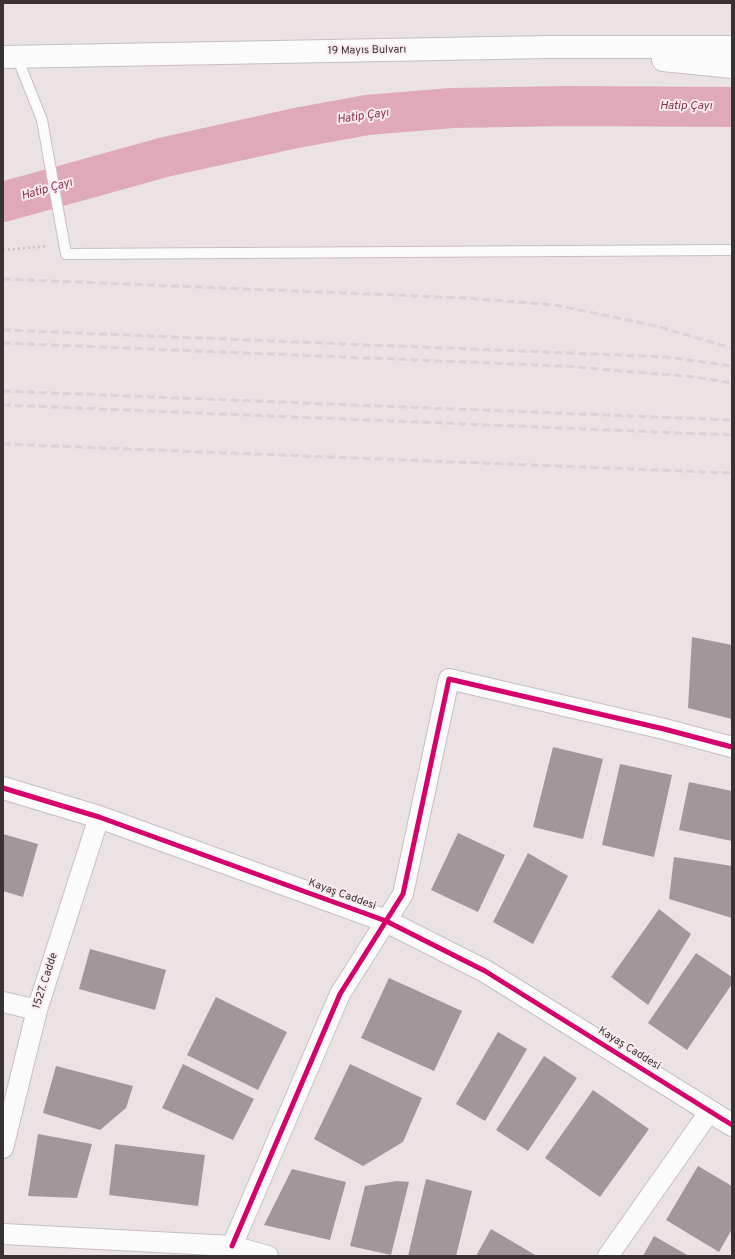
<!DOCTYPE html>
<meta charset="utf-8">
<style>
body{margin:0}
#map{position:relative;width:735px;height:1259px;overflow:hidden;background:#ebe2e4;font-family:Overpass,sans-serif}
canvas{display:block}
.frame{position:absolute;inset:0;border:4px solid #383233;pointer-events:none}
</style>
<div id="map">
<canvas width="735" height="1259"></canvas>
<div class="frame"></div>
</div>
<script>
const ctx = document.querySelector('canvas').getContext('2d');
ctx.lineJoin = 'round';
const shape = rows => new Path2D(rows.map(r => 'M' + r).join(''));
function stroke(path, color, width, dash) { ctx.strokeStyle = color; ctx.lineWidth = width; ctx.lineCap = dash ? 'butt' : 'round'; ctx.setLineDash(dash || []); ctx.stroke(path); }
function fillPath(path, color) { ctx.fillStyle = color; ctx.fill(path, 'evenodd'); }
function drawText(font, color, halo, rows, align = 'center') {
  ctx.font = font + ' Overpass,sans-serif'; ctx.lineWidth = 4; ctx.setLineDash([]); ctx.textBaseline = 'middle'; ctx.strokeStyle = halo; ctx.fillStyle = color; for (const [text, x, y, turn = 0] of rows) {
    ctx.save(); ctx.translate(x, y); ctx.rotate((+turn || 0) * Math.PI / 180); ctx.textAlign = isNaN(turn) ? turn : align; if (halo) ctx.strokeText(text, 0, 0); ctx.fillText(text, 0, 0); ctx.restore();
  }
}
stroke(shape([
 [3,202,165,157,296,128,367,115,452,108,568,106,732,107]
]), '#e0a9b7', 40);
fillPath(shape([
 [692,637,732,645,732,719,688,708],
 [553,747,603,759,583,839,533,827],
 [620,764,672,775,654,857,602,845],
 [689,782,732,791,732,841,679,830],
 [458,833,505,855,478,912,431,890],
 [3,834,38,844,23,897,3,891],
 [528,853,568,876,533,944,493,922],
 [674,857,732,866,732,918,669,899],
 [659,909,691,934,648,1005,611,977],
 [90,949,166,970,155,1010,79,989],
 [696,953,732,977,732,984,687,1050,648,1023],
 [389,978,462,1011,434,1071,361,1038],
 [216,997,287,1032,258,1090,187,1055],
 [498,1032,527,1049,485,1121,456,1104],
 [544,1056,577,1078,528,1151,496,1130],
 [183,1064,254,1099,233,1140,162,1108],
 [350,1064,422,1098,403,1142,363,1166,314,1139],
 [56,1066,133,1086,126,1108,100,1130,43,1113],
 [593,1090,649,1129,600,1197,545,1158],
 [38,1134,92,1144,77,1198,28,1196],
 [115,1144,205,1155,198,1206,109,1195],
 [698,1166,732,1186,732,1229,719,1252,666,1220],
 [292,1169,346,1182,330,1240,264,1225],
 [426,1179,472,1191,456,1256,408,1256],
 [397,1181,409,1182,391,1255,350,1246,365,1186],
 [491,1229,537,1256,476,1256],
 [654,1236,689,1256,643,1256]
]), '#9f989a');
const service = shape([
 [17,57,42,120,66,254,732,250]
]);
const minor = shape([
 [3,1002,37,1010],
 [3,1148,37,1010,99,817],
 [3,1234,232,1246,268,1256],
 [232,1246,340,994,403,894,449,679,664,729,732,747],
 [608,1256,710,1111]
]);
const tertiary = shape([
 [3,788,99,817,386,921,485,971,732,1125]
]);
const trunk = shape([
 [3,57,548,47,732,47],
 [663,60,732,67]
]);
stroke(service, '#c6bfc1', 12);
stroke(minor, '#c6bfc1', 22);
stroke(tertiary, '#c6bfc1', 24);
stroke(trunk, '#c6bfc1', 24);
stroke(shape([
 [3,250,48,246]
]), '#c7c3c3', 2.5, [2, 3]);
stroke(service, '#fcfbfb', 10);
stroke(minor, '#fcfbfb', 20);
stroke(tertiary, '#fcfbfb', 22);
stroke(trunk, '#fcfbfb', 22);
stroke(shape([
 [3,279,466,298,555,305,652,325,732,348],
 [3,330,667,357,732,366],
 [3,343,562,366,694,377,732,383],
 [3,391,732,420],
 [3,405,732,435],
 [3,444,732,473]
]), '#d7d5d6', 3, [8, 4]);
stroke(shape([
 [3,788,99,817,386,921,485,971,732,1125],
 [232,1246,340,994,403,894,449,679,664,729,732,747]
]), '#d6006c', 5);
drawText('11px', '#383233', '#fcebef', [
 ["19 Mayıs Bulvarı",367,51,-1],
 ["Kayaş Caddesi",342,895,20],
 ["1527. Cadde",46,981,-72],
 ["Kayaş Caddesi",629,1049,32]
]);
drawText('italic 12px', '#87304c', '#fcebef', [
 ["Hatip Çayı",686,107],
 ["Hatip Çayı",363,117,-8],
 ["Hatip Çayı",47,190,-16]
]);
</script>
